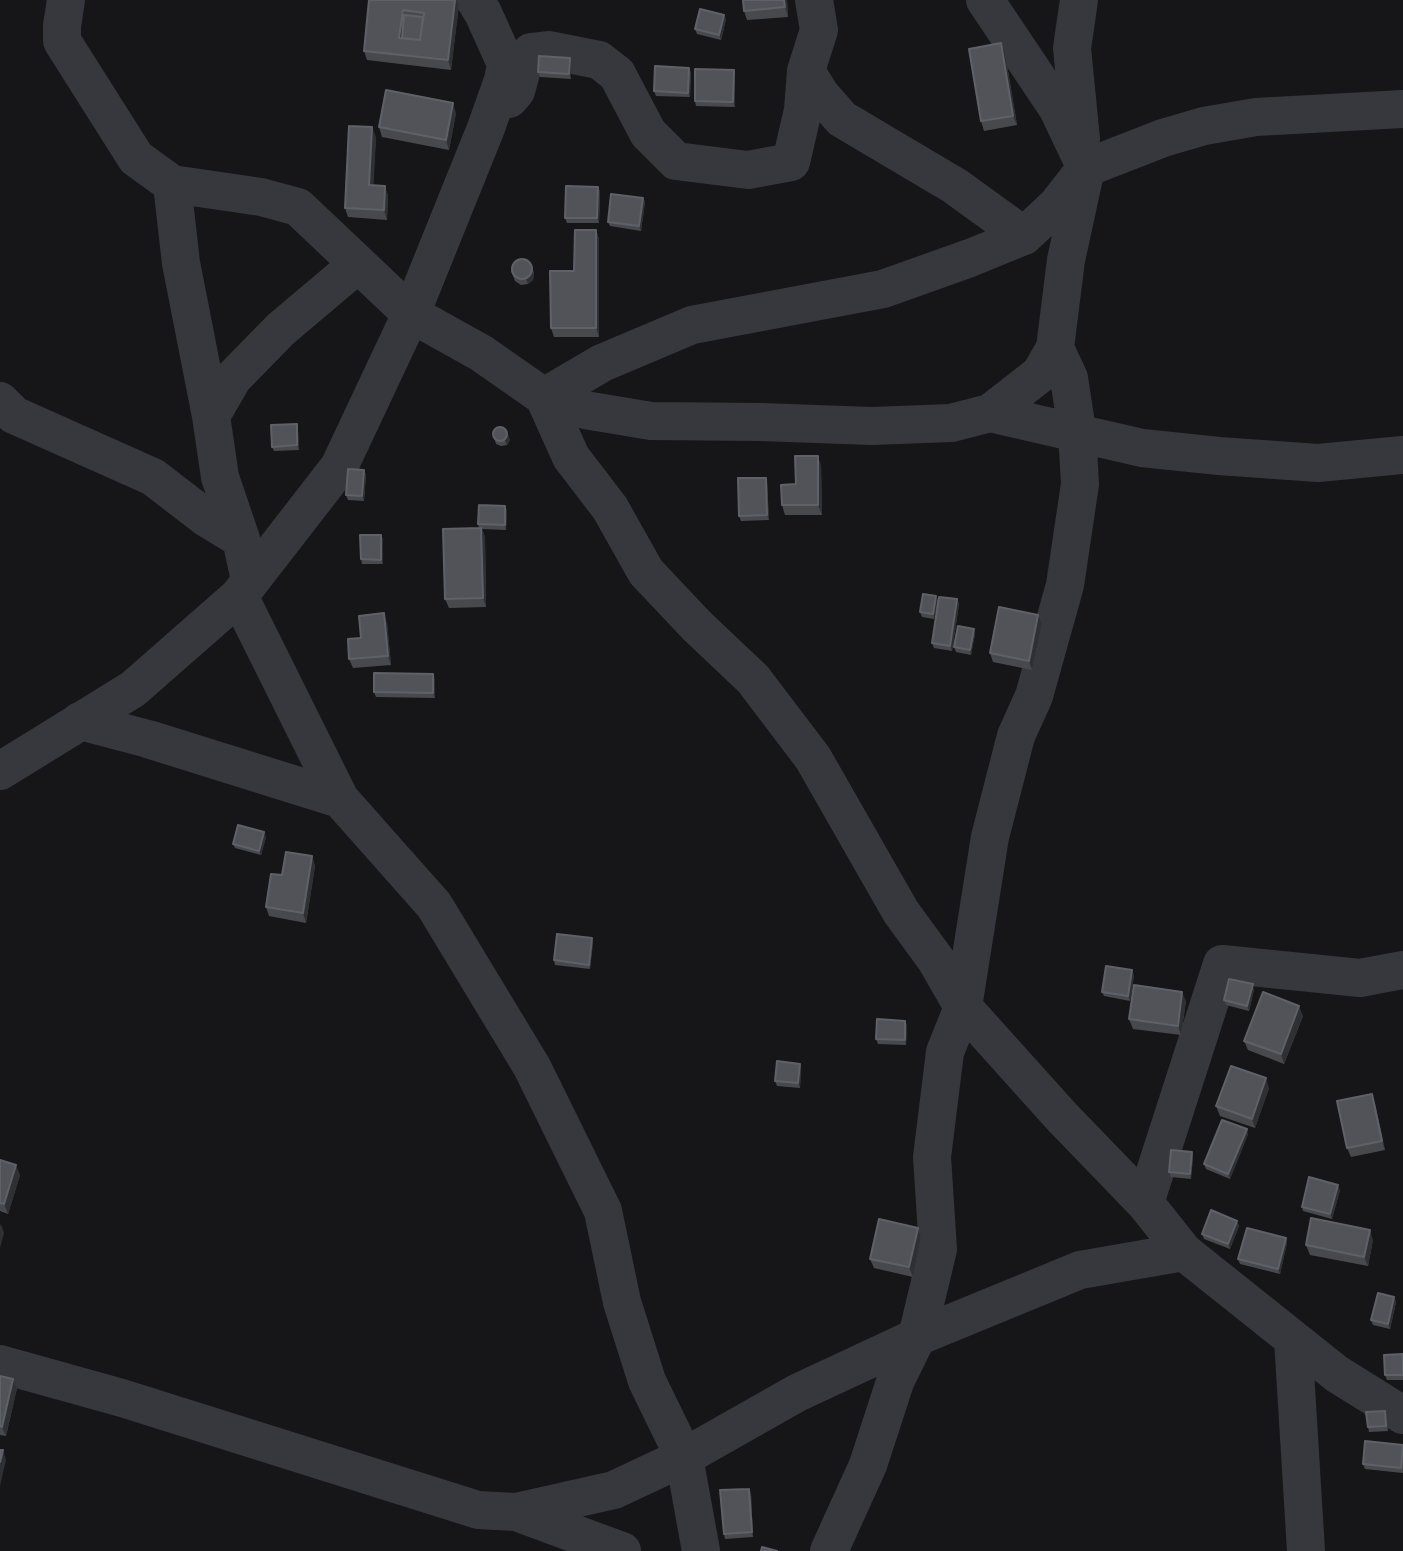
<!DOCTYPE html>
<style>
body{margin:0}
canvas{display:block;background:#161618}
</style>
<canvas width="1403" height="1551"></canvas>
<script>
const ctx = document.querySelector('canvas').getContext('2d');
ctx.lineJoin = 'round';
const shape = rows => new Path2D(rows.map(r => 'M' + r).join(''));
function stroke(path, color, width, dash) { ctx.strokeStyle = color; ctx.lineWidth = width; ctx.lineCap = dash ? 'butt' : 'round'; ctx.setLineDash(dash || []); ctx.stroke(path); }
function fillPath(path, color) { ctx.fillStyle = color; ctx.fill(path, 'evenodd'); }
stroke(shape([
 [475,0,483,13,506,64,503,80,486,128,411,314,481,353,544,397,585,410,651,421,761,422,872,426,951,423,990,413,1040,374,1055,348,1066,260,1086,168,1058,109,985,0],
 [1079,0,1072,48,1081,139],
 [806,71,820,94,842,119,955,186,1024,236],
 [509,99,516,91,524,62,531,52,548,50,599,60,617,74,648,133,676,161,748,170,791,162,803,110,806,71,819,30,814,0],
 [1403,109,1256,117,1204,126,1163,138,1086,168,1057,205,1024,236,970,258,883,289,692,325,602,363,544,397,571,457,610,508,646,572,697,626,753,679,813,758,901,912,936,960,963,1007,1061,1116,1145,1203,1184,1252,1337,1374,1403,1415],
 [172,184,181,263,211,416],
 [0,401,14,415,153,477,205,517,241,539],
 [990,413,1142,448,1219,456,1318,463,1403,455],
 [250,580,241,539,220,477,211,416,233,378,281,329,358,264],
 [239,596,340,799,434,905,532,1067,603,1211,622,1302,647,1381,684,1457,701,1551],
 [80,721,148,739,340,799],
 [0,771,133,689,239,596,339,467,411,314,298,207,261,197,172,184,136,158,62,41,62,26,66,0],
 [1145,1203,1222,964,1360,978,1403,970],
 [1293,1339,1306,1551],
 [0,1364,122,1398,478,1510,516,1512,622,1551],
 [516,1512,614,1490,684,1457,797,1393,917,1337,1080,1270,1184,1252],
 [829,1551,868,1465,895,1382,917,1337,938,1249,932,1157,945,1052,963,1007,990,837,1016,736,1034,696,1065,585,1080,484,1077,431,1069,378,1055,348]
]), '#37383d', 38);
fillPath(shape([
 [369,0,459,4,451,70,367,60,364,51],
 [743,0,787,0,788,17,747,20,744,11],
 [726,19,721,40,697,34,695,29],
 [1005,53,1017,125,984,131,981,121],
 [570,58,571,63,571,79,540,77,538,72],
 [734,70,735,75,735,107,696,106,695,101],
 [691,72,690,97,656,96,654,91],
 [456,113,449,150,382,137,379,127],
 [376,137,373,185,388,195,387,220,348,217,345,208],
 [598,187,600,192,599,223,567,223,565,218],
 [643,198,645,202,641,231,610,226,608,222],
 [596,230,599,239,599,337,554,337,551,328,574,271],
 [530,262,534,273,533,280,528,284,521,285,515,281,511,271],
 [298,429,299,450,274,451,272,447],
 [493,433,510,440,507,445,501,446,496,444],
 [821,465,822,515,785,515,782,505,796,484],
 [364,470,366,475,364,501,348,500,346,495],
 [767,482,769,520,741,521,739,516],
 [507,510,506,530,482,529,485,537,486,607,449,608,445,599,479,528,478,524],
 [381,535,383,540,383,564,362,564,361,559],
 [957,599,959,604,952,651,934,648,932,643],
 [938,601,934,619,922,617,920,612],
 [387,623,391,665,353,668,349,659],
 [1042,624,1032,670,993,662,990,653],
 [975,634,971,655,956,652,954,647],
 [435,679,435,698,376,697,374,692],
 [266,837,261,855,235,848,233,844],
 [312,856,315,866,306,923,269,916,266,907,282,875],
 [592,938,593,943,590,969,555,965,554,960],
 [1134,975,1130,1001,1104,996,1102,992],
 [1254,989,1249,1011,1226,1005,1224,1000],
 [1186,1001,1181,1035,1133,1029,1129,1019],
 [1303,1016,1284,1064,1248,1050,1244,1041],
 [905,1021,907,1026,906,1045,878,1044,876,1039],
 [800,1064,801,1069,800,1088,777,1086,775,1081],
 [1269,1088,1255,1128,1220,1116,1216,1106],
 [1372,1094,1375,1104,1385,1150,1351,1157,1347,1148],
 [1248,1134,1230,1179,1206,1169,1204,1164],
 [1193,1157,1191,1179,1171,1177,1169,1172],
 [0,1160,20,1175,8,1214,0,1211],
 [1340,1190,1332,1219,1303,1211,1302,1207],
 [1237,1221,1239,1226,1230,1249,1204,1239,1202,1234],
 [918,1228,921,1237,913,1277,874,1268,870,1259],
 [1286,1238,1287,1243,1280,1274,1240,1264,1238,1259],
 [1373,1240,1368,1266,1310,1255,1306,1245],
 [1394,1297,1396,1302,1390,1329,1373,1325,1371,1320],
 [1403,1354,1403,1380,1387,1380,1385,1375],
 [0,1376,13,1379,17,1388,6,1436,0,1435],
 [1385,1411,1386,1416,1388,1431,1369,1432,1368,1427],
 [1403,1445,1403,1473,1365,1469,1363,1464],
 [751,1494,753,1537,725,1539,724,1534]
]), '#47494d');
fillPath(shape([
 [455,0,457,0,459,4,451,70,448,60],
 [784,0,787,0,788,17,785,7],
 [403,10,406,20,401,43,399,38],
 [724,15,726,19,721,40,719,35],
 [1001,43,1005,53,1017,125,1013,116],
 [570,58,571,63,571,79,569,74],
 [689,68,691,72,690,97,688,93],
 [734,70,735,75,735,107,733,102],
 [453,103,456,113,449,150,446,140],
 [372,127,376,137,373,195,369,185],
 [385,186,388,195,387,220,384,210],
 [598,187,600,192,599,223,597,218],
 [643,198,645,202,641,231,639,226],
 [596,230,599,239,599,337,596,328],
 [532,269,534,273,533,280,528,284,526,279],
 [297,424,298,429,299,450,297,445],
 [506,429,510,440,507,445,505,440],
 [818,456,821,465,822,515,818,505],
 [364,470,366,475,364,501,362,496],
 [766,478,767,482,769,520,767,515],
 [505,506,507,510,506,530,505,525],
 [481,528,485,537,486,607,483,598],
 [381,535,383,540,383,564,381,560],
 [936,596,938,601,934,619,933,614],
 [957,599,959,604,952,651,950,646],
 [384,613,387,623,391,665,388,656],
 [1038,615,1042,624,1032,670,1029,661],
 [974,629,975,634,971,655,970,650],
 [433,674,435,679,435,698,433,693],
 [264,832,266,837,261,855,259,851],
 [312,856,315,866,306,923,303,913],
 [592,938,593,943,590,969,589,965],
 [1132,970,1134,975,1130,1001,1128,996],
 [1253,984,1254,989,1249,1011,1247,1006],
 [1182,992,1186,1001,1181,1035,1178,1026],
 [1299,1006,1303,1016,1284,1064,1281,1054],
 [905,1021,907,1026,906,1045,905,1040],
 [800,1064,801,1069,800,1088,798,1083],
 [1266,1078,1269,1088,1255,1128,1252,1119],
 [1372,1094,1375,1104,1385,1150,1382,1141],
 [1247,1129,1248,1134,1230,1179,1228,1174],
 [1192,1152,1193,1157,1191,1179,1190,1174],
 [16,1165,20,1175,8,1214,4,1204],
 [1338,1185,1340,1190,1332,1219,1330,1214],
 [1237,1221,1239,1226,1230,1249,1228,1244],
 [1,1224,4,1233,0,1248,0,1226],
 [918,1228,921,1237,913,1277,909,1267],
 [1370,1230,1373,1240,1368,1266,1364,1257],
 [1286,1238,1287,1243,1280,1274,1278,1269],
 [1394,1297,1396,1302,1390,1329,1388,1324],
 [13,1379,17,1388,6,1436,2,1427],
 [3,1450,6,1460,0,1486,0,1462],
 [749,1489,751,1494,753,1537,752,1532]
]), '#2f3033');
const building = shape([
 [369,0,455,0,448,60,364,51,369,0],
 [403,10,424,13,420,40,399,38,403,10],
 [743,0,784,0,785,7,744,11,743,0],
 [700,9,724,15,719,35,695,29,700,9],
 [404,15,423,17,420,40,402,38,404,15],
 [1001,43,1013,116,981,121,969,49,1001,43],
 [539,56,570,58,569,74,538,72,539,56],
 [655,66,689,68,688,93,654,91,655,66],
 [695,69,734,70,733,102,695,101,695,69],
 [386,90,453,103,446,140,379,127,386,90],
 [349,126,372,127,369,185,385,186,384,210,345,208,349,126],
 [566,186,598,187,597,218,565,218,566,186],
 [611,194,643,198,639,226,608,222,611,194],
 [575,230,596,230,596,328,551,328,550,271,574,271,575,230],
 '512 269a10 10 0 1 1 20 0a10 10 0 1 1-20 0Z',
 [297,424,297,445,272,447,271,425,297,424],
 '493 434a7 7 0 1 1 14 0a7 7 0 1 1-14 0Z',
 [795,456,818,456,818,505,782,505,781,485,796,484,795,456],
 [348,469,364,470,362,496,346,495,348,469],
 [738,478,766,478,767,515,739,516,738,478],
 [479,505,505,506,505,525,478,524,479,505],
 [481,528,483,598,445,599,443,529,481,528],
 [360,535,381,535,381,560,361,559,360,535],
 [923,594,936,596,933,614,920,612,923,594],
 [939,597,957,599,950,646,932,643,939,597],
 [999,607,1038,615,1029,661,990,653,999,607],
 [384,613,388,656,349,659,348,639,361,638,359,616,384,613],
 [958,626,974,629,970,650,954,647,958,626],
 [374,673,433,674,433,693,374,692,374,673],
 [238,825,264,832,259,851,233,844,238,825],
 [286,852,312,856,303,913,266,907,271,874,282,875,286,852],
 [557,934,592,938,589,965,554,960,557,934],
 [1106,966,1132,970,1128,996,1102,992,1106,966],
 [1229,979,1253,984,1247,1006,1224,1000,1229,979],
 [1134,985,1182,992,1178,1026,1129,1019,1134,985],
 [1263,992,1299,1006,1281,1054,1244,1041,1263,992],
 [877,1019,905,1021,905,1040,876,1039,877,1019],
 [777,1061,800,1064,798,1083,775,1081,777,1061],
 [1231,1066,1266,1078,1252,1119,1216,1106,1231,1066],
 [1372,1094,1382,1141,1347,1148,1337,1101,1372,1094],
 [1222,1120,1247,1129,1228,1174,1204,1164,1222,1120],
 [1171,1150,1192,1152,1190,1174,1169,1172,1171,1150],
 [0,1160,16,1165,4,1204,0,1203,0,1160],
 [1309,1177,1338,1185,1330,1214,1302,1207,1309,1177],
 [1211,1210,1237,1221,1228,1244,1202,1234,1211,1210],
 [1311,1218,1370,1230,1364,1257,1306,1245,1311,1218],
 [879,1219,918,1228,909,1267,870,1259,879,1219],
 [1247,1228,1286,1238,1278,1269,1238,1259,1247,1228],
 [1378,1293,1394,1297,1388,1324,1371,1320,1378,1293],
 [1403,1354,1403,1375,1385,1375,1384,1355,1403,1354],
 [0,1376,13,1379,2,1427,0,1426,0,1376],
 [1385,1411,1386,1426,1368,1427,1366,1412,1385,1411],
 [1365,1441,1403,1445,1401,1468,1363,1464,1365,1441],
 [0,1450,3,1450,0,1462,0,1450],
 [749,1489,752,1532,724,1534,720,1490,749,1489],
 [762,1547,777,1551,761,1551,762,1547]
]);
fillPath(building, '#525359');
stroke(building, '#5f6168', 2);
</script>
